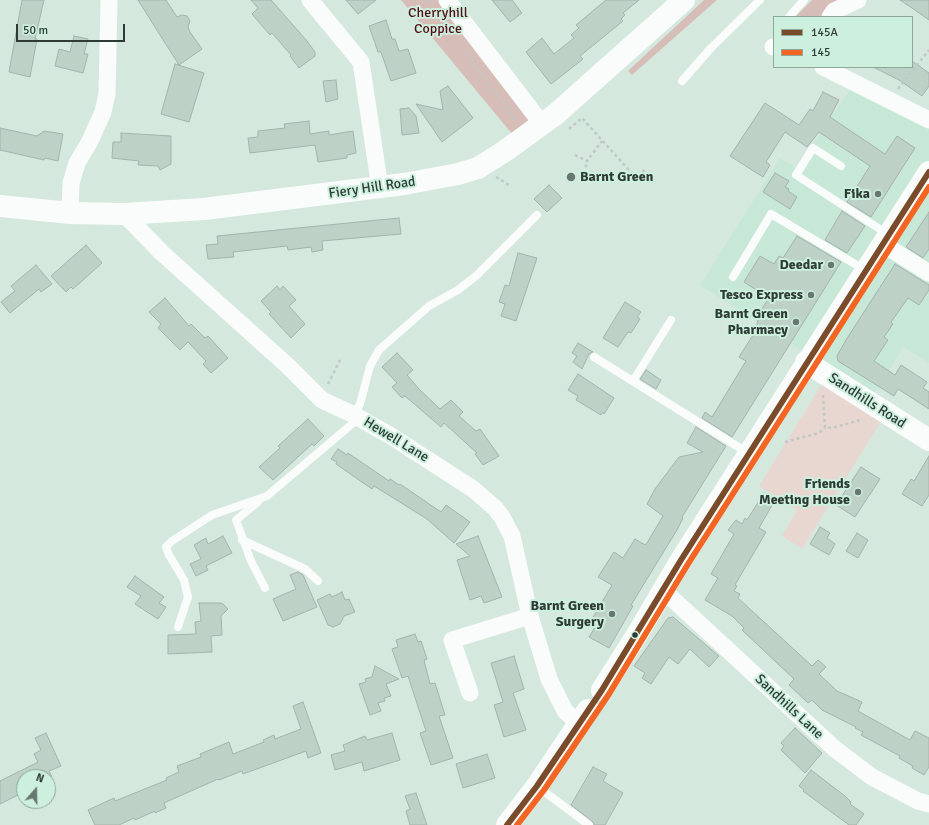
<!DOCTYPE html>
<style>
body{margin:0}
#map{position:relative;width:929px;height:825px;overflow:hidden;background:#d5e8de;font-family:Signika,sans-serif}
canvas{display:block}
.legend{position:absolute;left:773px;top:16px;width:140px;height:52px;box-sizing:border-box;background:#cdf0de;border:1px solid #8da89a;margin:0;padding:5px 7px;list-style:none;font-size:12px;color:#2d3b34}
.legend li{display:flex;align-items:center;gap:8px;height:20px}
.legend b{width:20px;border:1px solid #8da89a}
.north{position:absolute;left:16px;top:769px;width:40px;height:40px;box-sizing:border-box;background:#cdf0de;border:1px solid #8da89a;border-radius:50%;rotate:20deg;font-size:11px;font-weight:700;line-height:16px;text-align:center;color:#2d3b34}
.north::after{content:'';display:block;margin:auto;width:14px;height:18px;background:#687870;clip-path:polygon(50% 0,100% 100%,50% 72%,0 100%)}
.scale{position:absolute;left:16px;top:24px;width:109px;height:18px;box-sizing:border-box;border:2px solid #2d3b34;border-top:0;padding-left:5px;font-size:12px;line-height:14px;white-space:nowrap;color:#2d3b34;-webkit-text-stroke:3px #cdf0de;paint-order:stroke}
</style>
<div id="map">
<canvas width="929" height="825"></canvas>
<ul class="legend">
<li><b style="height:5px;background:#7a4b2a"></b>145A</li>
<li><b style="height:5px;background:#f26522"></b>145</li>
</ul>
<div class="north">N</div>
<div class="scale">50 m</div>
</div>
<script>
const ctx = document.querySelector('canvas').getContext('2d');
ctx.lineJoin = 'round';
function fillPath(path, color) { ctx.fillStyle = color; ctx.fill(path, 'evenodd'); }
const shape = rows => new Path2D(rows.map(r => 'M' + r).join(''));
function stroke(path, color, width, dash) { ctx.strokeStyle = color; ctx.lineWidth = width; ctx.lineCap = dash ? 'butt' : 'round'; ctx.setLineDash(dash || []); ctx.stroke(path); }
function drawText(font, color, halo, rows, align = 'center') {
  ctx.font = font + ' Signika,sans-serif'; ctx.lineWidth = 4; ctx.setLineDash([]); ctx.textBaseline = 'middle'; ctx.strokeStyle = halo; ctx.fillStyle = color; for (const [text, x, y, turn = 0] of rows) {
    ctx.save(); ctx.translate(x, y); ctx.rotate((+turn || 0) * Math.PI / 180); ctx.textAlign = isNaN(turn) ? turn : align; if (halo) ctx.strokeText(text, 0, 0); ctx.fillText(text, 0, 0); ctx.restore();
  }
}
fillPath(shape([
 [851,88,929,126,929,363,903,347,873,397,700,285,780,158,796,168]
]), '#c8e8d7');
fillPath(shape([
 [823,382,882,420,802,549,782,536,797,510,759,486]
]), '#e8d6d1');
fillPath(shape([
 [401,0,440,0,533,118,513,135],
 [704,0,717,0,632,75,628,71],
 [812,0,841,0,824,17,795,17]
]), '#d7bdb8');
const building = shape([
 [22,0,44,0,35,39,37,39,30,77,9,72,22,0],
 [138,0,166,0,177,17,182,15,187,16,190,21,188,27,190,32,202,49,179,65,138,0],
 [251,0,271,0,307,41,315,52,315,56,299,68,290,56,291,55,272,33,270,35,252,14,258,8,251,0],
 [346,0,376,0,358,14,346,0],
 [492,0,512,0,522,13,510,22,492,0],
 [606,0,639,0,623,13,625,15,621,19,623,21,580,56,583,59,551,84,526,52,542,38,554,54,574,38,571,35,579,28,576,25,606,0],
 [900,0,929,0,929,20,912,8,900,0],
 [386,20,392,39,395,39,399,51,408,49,416,73,391,81,381,52,378,52,369,26,386,20],
 [74,36,88,39,84,54,88,54,83,73,55,66,59,49,70,52,74,36],
 [912,61,929,73,929,86,922,96,899,80,873,67,912,67,912,61],
 [175,64,204,73,189,122,161,114,175,64],
 [336,80,338,99,326,102,323,81,336,80],
 [448,86,473,118,442,142,416,104,443,110,440,91,448,86],
 [823,92,839,100,830,117,885,154,897,136,915,148,871,217,847,202,870,166,819,132,807,147,785,132,766,162,770,165,763,177,730,156,765,103,799,125,810,109,813,111,823,92],
 [409,108,416,116,419,133,402,135,400,109,409,108],
 [309,121,310,134,329,131,329,135,353,131,356,153,347,155,347,158,318,162,315,145,250,153,248,138,258,137,258,131,285,128,284,124,309,121],
 [0,128,37,136,44,131,63,134,58,161,45,158,44,160,0,150,0,128],
 [121,133,171,136,171,164,160,170,158,166,138,165,139,161,112,158,113,142,121,142,121,133],
 [775,173,789,181,785,187,789,189,788,191,797,197,790,209,763,192,775,173],
 [549,185,562,198,547,212,534,199,549,185],
 [842,211,865,226,847,253,825,240,842,211],
 [929,212,929,249,923,258,906,247,929,212],
 [399,218,401,234,322,241,323,250,312,252,311,247,288,250,287,246,233,252,234,257,208,259,206,245,218,244,217,236,399,218],
 [797,236,841,262,732,437,702,418,705,412,712,417,746,361,739,357,755,332,759,316,758,315,769,298,744,282,760,256,774,264,779,256,783,258,797,236],
 [86,245,102,263,73,289,71,287,66,292,51,276,86,245],
 [518,253,537,258,516,321,501,316,505,304,499,302,505,285,509,286,518,253],
 [895,264,929,285,929,290,919,305,908,298,891,322,893,324,884,337,888,340,874,361,895,375,901,365,927,382,923,388,929,392,929,409,898,389,894,396,838,361,837,356,846,340,895,264],
 [36,265,52,284,41,292,39,289,10,313,1,302,15,291,11,286,36,265],
 [277,286,280,290,283,286,296,300,289,306,305,324,291,338,269,314,271,312,261,301,277,286],
 [165,298,189,326,191,324,205,338,208,336,228,358,211,373,203,364,206,361,188,342,180,350,158,328,161,324,149,312,165,298],
 [625,302,641,312,637,317,640,319,631,333,628,332,618,347,603,338,625,302],
 [578,343,593,352,589,354,582,369,573,362,577,356,572,353,578,343],
 [397,353,413,370,407,375,419,389,440,409,451,400,463,412,459,416,476,431,480,429,499,456,483,465,475,454,477,453,444,423,441,427,405,396,402,398,392,387,397,383,382,367,397,353],
 [646,370,661,380,656,389,640,379,646,370],
 [578,374,614,398,604,414,603,412,601,415,576,400,578,396,568,390,578,374],
 [308,419,324,436,314,446,312,444,273,480,259,467,280,448,278,446,308,419],
 [696,427,726,446,682,517,683,518,677,530,631,605,633,606,609,648,589,637,597,624,591,621,612,585,598,577,614,552,623,558,635,539,645,545,647,543,663,516,647,504,655,489,679,457,703,452,687,443,696,427],
 [338,449,347,455,348,453,389,481,390,479,399,485,400,484,441,512,446,505,470,522,454,543,427,519,374,486,372,489,336,464,337,462,331,459,338,449],
 [929,456,929,495,922,506,902,494,911,479,914,481,929,456],
 [861,467,880,479,855,517,836,505,861,467],
 [764,493,775,500,759,528,766,532,735,585,737,586,734,591,740,594,738,598,812,666,818,660,826,667,819,674,837,691,862,702,858,711,910,740,915,731,929,738,929,767,924,775,912,768,913,766,899,758,900,756,861,735,863,732,855,728,856,727,822,710,812,700,808,703,789,685,794,679,742,630,744,628,732,616,705,600,718,578,711,574,734,534,728,530,736,520,742,524,745,518,747,520,764,493],
 [820,527,830,533,827,538,835,544,829,555,810,544,820,527],
 [857,533,868,540,858,558,846,551,857,533],
 [223,536,232,553,206,566,208,570,196,576,190,564,201,559,194,545,206,538,208,544,223,536],
 [478,536,502,597,484,603,481,596,470,600,457,560,470,556,456,544,478,536],
 [298,572,303,575,317,607,283,621,273,599,296,589,290,575,298,572],
 [135,576,164,597,159,603,166,607,158,619,135,604,141,596,127,587,135,576],
 [342,592,345,600,349,599,355,612,344,616,340,624,333,627,328,625,317,600,330,594,332,597,342,592],
 [199,603,222,603,228,609,221,616,222,635,211,636,212,652,168,654,168,635,196,634,195,622,201,621,199,603],
 [673,617,719,656,709,667,690,649,678,664,669,657,651,684,642,678,645,673,634,666,668,618,673,617],
 [415,634,418,642,421,641,427,659,424,660,430,684,435,683,445,715,439,716,453,758,431,765,420,733,426,731,408,676,402,678,392,649,398,647,396,640,415,634],
 [514,656,524,689,513,693,526,730,504,737,494,705,503,702,491,663,514,656],
 [375,666,399,679,386,684,391,696,384,698,385,701,378,703,381,711,370,715,359,684,366,682,365,679,372,677,375,666],
 [303,702,321,753,308,758,306,751,243,774,242,771,219,780,218,779,164,803,166,808,155,813,155,811,135,820,134,818,119,825,95,825,88,810,114,798,115,801,167,780,166,778,179,772,177,766,201,757,200,754,229,742,233,754,264,742,263,740,274,735,275,739,301,729,293,706,303,702],
 [795,728,822,753,805,773,781,750,784,746,781,743,795,728],
 [46,733,61,766,49,771,52,777,24,777,24,792,0,804,0,781,38,762,34,754,41,750,35,738,46,733],
 [392,733,400,760,364,771,362,762,335,770,331,755,345,751,343,745,365,736,367,740,392,733],
 [487,754,495,778,463,788,456,764,487,754],
 [593,767,607,774,603,781,623,793,605,825,594,825,592,821,571,805,593,767],
 [811,770,845,796,851,802,850,804,864,814,856,825,849,825,803,791,804,790,799,786,811,770],
 [416,793,427,825,410,825,406,811,410,809,405,796,416,793]
]);
fillPath(building, '#bdd1c7');
stroke(building, '#a4b3ab', 1);
stroke(shape([
 [428,0,432,6],
 [467,54,516,120],
 [898,89,929,50],
 [569,129,582,118,637,179,646,168],
 [575,155,587,161,602,141],
 [496,177,509,185],
 [583,179,587,161],
 [328,384,341,358],
 [823,395,825,428,836,427,863,419],
 [785,442,819,433,825,428]
]), '#c2c8c4', 2.5, [3, 3]);
stroke(shape([
 [789,17,804,0],
 [682,81,711,48,760,0],
 [841,166,813,148,796,175,889,235],
 [733,277,771,214,865,270],
 [594,357,748,453],
 [633,381,671,320],
 [354,415,360,404,370,366,379,350,429,306,458,290,476,276,537,215],
 [258,502,236,520,251,561,265,588],
 [242,540,305,569,318,581],
 [178,627,188,597,184,580,169,555,166,547,172,541,212,515,267,496,359,418],
 [538,787,589,825]
]), '#f9fcfa', 8);
stroke(shape([
 [310,0,361,62,380,188],
 [447,0,542,124],
 [830,17,834,11,858,0],
 [773,47,774,47],
 [823,67,929,120],
 [70,213,71,183,77,163,90,141,103,112,107,94,109,0],
 [124,214,162,253,288,366,322,400,354,415,391,436,473,489,495,508,502,517,512,536,530,616,549,679,565,711,579,724],
 [883,244,929,273],
 [663,590,835,749,872,777,918,801,929,804],
 [470,693,452,640,530,616]
]), '#f9fcfa', 17);
stroke(shape([
 [0,206,70,213,124,214,204,209,404,184,458,174,478,168,505,151,556,114,684,0],
 [806,362,929,440],
 [602,690,638,633,681,560,929,172],
 [507,825,537,786,588,710]
]), '#f9fcfa', 22);
stroke(shape([
 [507,825,537,786,602,690,681,560,929,172]
]), '#7a4b2a', 6);
stroke(shape([
 [517,825,544,790,609,694,688,564,929,187]
]), '#f26522', 6);
for (const [x, y, r, color] of [
 [571,177,5,"#687870"],
 [878,194,4,"#687870"],
 [831,265,4,"#687870"],
 [811,295,4,"#687870"],
 [796,322,4,"#687870"],
 [858,492,4,"#687870"],
 [612,614,4,"#687870"],
 [635,635,3.5,"#2d3b34"]
]) { const dot = new Path2D(); dot.arc(x, y, r, 0, 2 * Math.PI); ctx.fillStyle = color; ctx.fill(dot); stroke(dot, '#cdf0de', 1.5); }
drawText('14px', '#540b15', '#cdf0de', [
 ["Cherryhill",438,13],
 ["Coppice",438,29]
]);
drawText('bold 14px', '#2d3b34', '#cdf0de', [
 ["Barnt Green",580,177,"left"],
 ["Fika",870,194],
 ["Deedar",823,265],
 ["Tesco Express",803,295],
 ["Barnt Green",788,314],
 ["Pharmacy",788,330],
 ["Friends",850,484],
 ["Meeting House",850,500],
 ["Barnt Green",604,606],
 ["Surgery",604,622]
], 'right');
drawText('14px', '#2d3b34', '#cdf0de', [
 ["Fiery Hill Road",372,188,-8],
 ["Sandhills Road",867,401,33],
 ["Hewell Lane",396,440,31],
 ["Sandhills Lane",789,707,43]
]);
</script>
